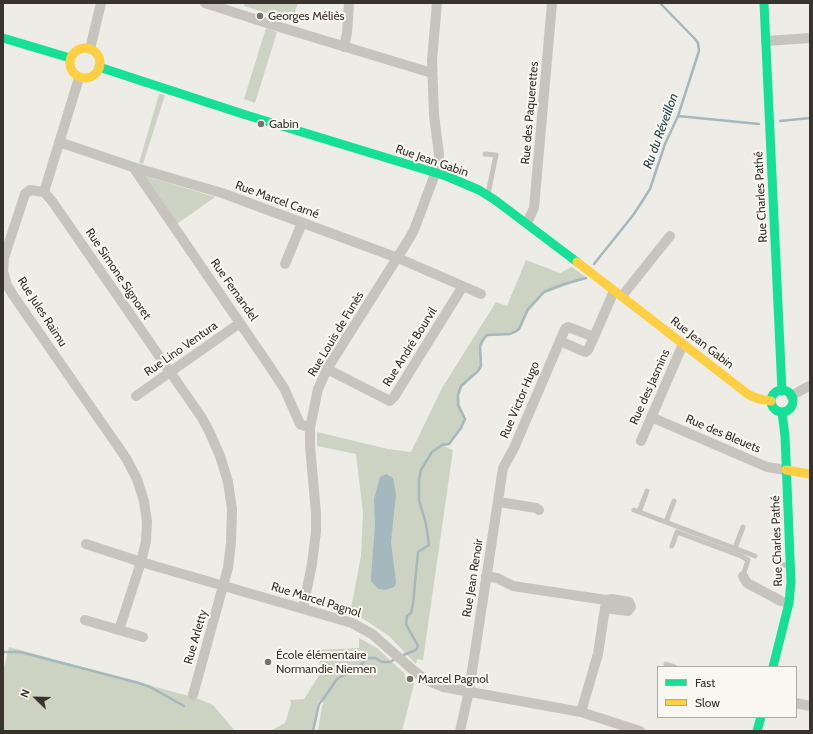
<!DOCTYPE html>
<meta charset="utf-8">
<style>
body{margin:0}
#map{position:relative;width:813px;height:734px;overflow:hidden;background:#eeece6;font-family:Cabin,sans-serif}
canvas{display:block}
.frame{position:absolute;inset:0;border:4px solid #38332c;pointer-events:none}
.legend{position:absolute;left:657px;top:666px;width:140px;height:52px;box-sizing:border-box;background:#f9f7ef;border:1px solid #aca9a1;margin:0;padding:5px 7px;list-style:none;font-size:12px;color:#38332c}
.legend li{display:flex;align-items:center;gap:8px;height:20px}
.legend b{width:20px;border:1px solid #aca9a1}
.north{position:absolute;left:16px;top:678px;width:40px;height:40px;-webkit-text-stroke:3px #f9f7ef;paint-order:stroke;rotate:293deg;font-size:11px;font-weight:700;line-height:16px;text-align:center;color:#38332c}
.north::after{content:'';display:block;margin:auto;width:14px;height:18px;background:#38332c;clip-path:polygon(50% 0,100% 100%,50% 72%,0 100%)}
</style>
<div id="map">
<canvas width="813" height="734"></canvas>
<div class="frame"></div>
<ul class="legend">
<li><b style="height:5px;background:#16e098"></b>Fast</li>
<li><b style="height:5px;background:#ffcf43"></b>Slow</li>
</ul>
<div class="north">N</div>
</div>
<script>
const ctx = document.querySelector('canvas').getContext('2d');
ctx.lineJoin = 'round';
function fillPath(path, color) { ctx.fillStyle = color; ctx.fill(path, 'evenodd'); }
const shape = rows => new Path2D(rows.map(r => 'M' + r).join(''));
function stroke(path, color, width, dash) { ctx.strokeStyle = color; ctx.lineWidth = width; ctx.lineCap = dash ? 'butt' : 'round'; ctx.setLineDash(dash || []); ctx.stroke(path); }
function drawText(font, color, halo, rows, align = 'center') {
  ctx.font = font + ' Cabin,sans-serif'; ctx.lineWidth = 4; ctx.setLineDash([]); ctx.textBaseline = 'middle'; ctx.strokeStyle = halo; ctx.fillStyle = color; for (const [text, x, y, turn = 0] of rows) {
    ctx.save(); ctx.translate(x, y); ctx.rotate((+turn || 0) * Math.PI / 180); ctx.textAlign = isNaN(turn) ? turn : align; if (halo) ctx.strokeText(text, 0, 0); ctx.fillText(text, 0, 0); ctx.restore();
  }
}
fillPath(shape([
 [245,3,298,3,292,21,244,6],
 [266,28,277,32,255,103,244,99],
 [159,94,165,95,143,164,139,163],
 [143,175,215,197,177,224],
 [526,260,560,273,572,267,587,278,545,293,528,312,520,330,516,333,510,335,487,336,481,347,482,366,480,370,462,387,459,395,460,405,466,419,460,430,449,445,443,446,453,450,423,660,417,659,416,664,389,636,365,620,350,613,361,556,363,513,356,454,317,446,317,432,388,449,411,452,442,388,496,302,507,306],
 [359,638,377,648,405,674,404,676,414,684,402,731,318,731,322,706,324,703,320,700,318,702,317,708,313,731,270,731,285,723,291,704,290,700,304,699,320,674,319,650,359,648],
 [9,647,196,698,213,705,235,731,3,731,3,673]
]), '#ccd3c2');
fillPath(shape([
 [386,474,393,478,396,494,391,542,396,582,395,586,392,588,385,590,378,589,371,581,371,577,375,524,374,499,380,477]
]), '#a4b8bd');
stroke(shape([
 [678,116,759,124],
 [780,121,810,118],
 [594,264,634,214,650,189,665,144,678,116,699,51,698,43,695,39,660,3],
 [3,652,20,652,139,683,150,687,184,706],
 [401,656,416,650,418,646,406,624,407,616,411,613,413,604,418,552,429,545,426,524,419,500,419,480,421,470,432,452,442,445,449,444,461,428,465,419,458,405,458,395,461,386,478,371,481,366,480,346,482,341,487,335,510,334,516,331,519,329,528,309,544,292,564,284,586,278],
 [313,731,319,704,324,698,337,679,361,665,367,658,375,658,382,662,390,662,395,659]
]), '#a4b8bd', 2.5);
stroke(shape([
 [485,154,496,155,488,194],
 [634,510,755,556],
 [639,512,647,491],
 [666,522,674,501],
 [672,546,677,532,741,556,748,560,743,576],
 [735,548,743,527],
 [774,562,788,566],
 [666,664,675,667]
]), '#c7c4be', 5);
stroke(shape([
 [205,3,273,25,432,73],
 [766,41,810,38],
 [344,47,347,33,349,3],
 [90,49,101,3],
 [79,78,44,192,30,190,25,194,4,258,3,271,7,285,13,295,126,458,137,479,144,501,147,522,146,541,141,562,119,630,85,620],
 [59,142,133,167,222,193,398,258,481,294],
 [133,167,266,361,284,388,300,424,310,428],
 [44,192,52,201,202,418,209,431,220,456,228,482,232,509,231,542,228,568,193,695],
 [527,223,534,208,552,3],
 [285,264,302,223],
 [622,296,670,236],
 [594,337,614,291],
 [327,369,390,401,394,397,463,286],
 [136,396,240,323],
 [791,396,807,387,810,386],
 [651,417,767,467,786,470],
 [641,441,683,344],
 [499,502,536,508,539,510],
 [86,544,141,562,352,623,372,634,413,670,426,680,443,687,581,712,640,731],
 [486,576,497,578,513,586,606,600],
 [743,576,747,583,781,601,789,603],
 [303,608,312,564,316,532,316,513,310,446,310,428,318,389,327,369,409,239,414,230,438,166,439,154,434,115,432,60,437,3],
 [119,630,143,637],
 [796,703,810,706],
 [581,712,598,654,605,608,628,611,631,607,629,602,612,599,606,600,605,608],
 [460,731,469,691,503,468,514,448,565,329,568,327,571,328,594,337,588,350,585,352,560,341]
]), '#c7c4be', 10);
stroke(shape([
 [764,3,782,391],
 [3,38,70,58],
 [99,67,246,115,446,176,479,190,495,200,577,262],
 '771 401a11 11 0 1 1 22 0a11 11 0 1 1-22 0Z',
 [773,667,789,603,791,582,785,436,782,412],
 [757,731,761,717]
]), '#16e098', 9);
stroke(shape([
 '70 63a15 15 0 1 1 30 0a15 15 0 1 1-30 0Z',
 [577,262,749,395,759,399,771,401],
 [786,470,810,474]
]), '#ffcf43', 9);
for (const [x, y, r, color] of [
 [260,16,4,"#78746d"],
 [261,124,4,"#78746d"],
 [268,662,4,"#78746d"],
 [410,679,4,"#78746d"]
]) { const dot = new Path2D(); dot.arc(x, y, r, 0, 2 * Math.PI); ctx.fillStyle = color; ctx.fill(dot); stroke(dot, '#f9f7ef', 1.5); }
drawText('12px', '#38332c', '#f9f7ef', [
 ["Georges Méliès",268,16],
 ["Gabin",269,124],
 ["École élémentaire",276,655],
 ["Normandie Niemen",276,669],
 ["Marcel Pagnol",418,679]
], 'left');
drawText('12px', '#38332c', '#f9f7ef', [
 ["Rue des Paquerettes",530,113,-85],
 ["Rue Jean Gabin",432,161,19],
 ["Rue Charles Pathé",761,197,-93],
 ["Rue Marcel Carné",277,200,20],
 ["Rue Simone Signoret",118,274,56],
 ["Rue Fernandel",234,290,55],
 ["Rue Jules Raimu",42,312,57],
 ["Rue Louis de Funès",336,334,-59],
 ["Rue Jean Gabin",702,343,38],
 ["Rue André Bourvil",410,347,-58],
 ["Rue Lino Ventura",181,349,-35],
 ["Rue des Jasmins",650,387,-66],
 ["Rue Victor Hugo",520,400,-67],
 ["Rue des Bleuets",723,434,23],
 ["Rue Charles Pathé",777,541,-92],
 ["Rue Jean Renoir",473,578,-81],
 ["Rue Marcel Pagnol",316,600,17],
 ["Rue Arletty",196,637,-74]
]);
drawText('italic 13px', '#264855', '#f9f7ef', [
 ["Ru du Réveillon",661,131,-70]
]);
</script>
